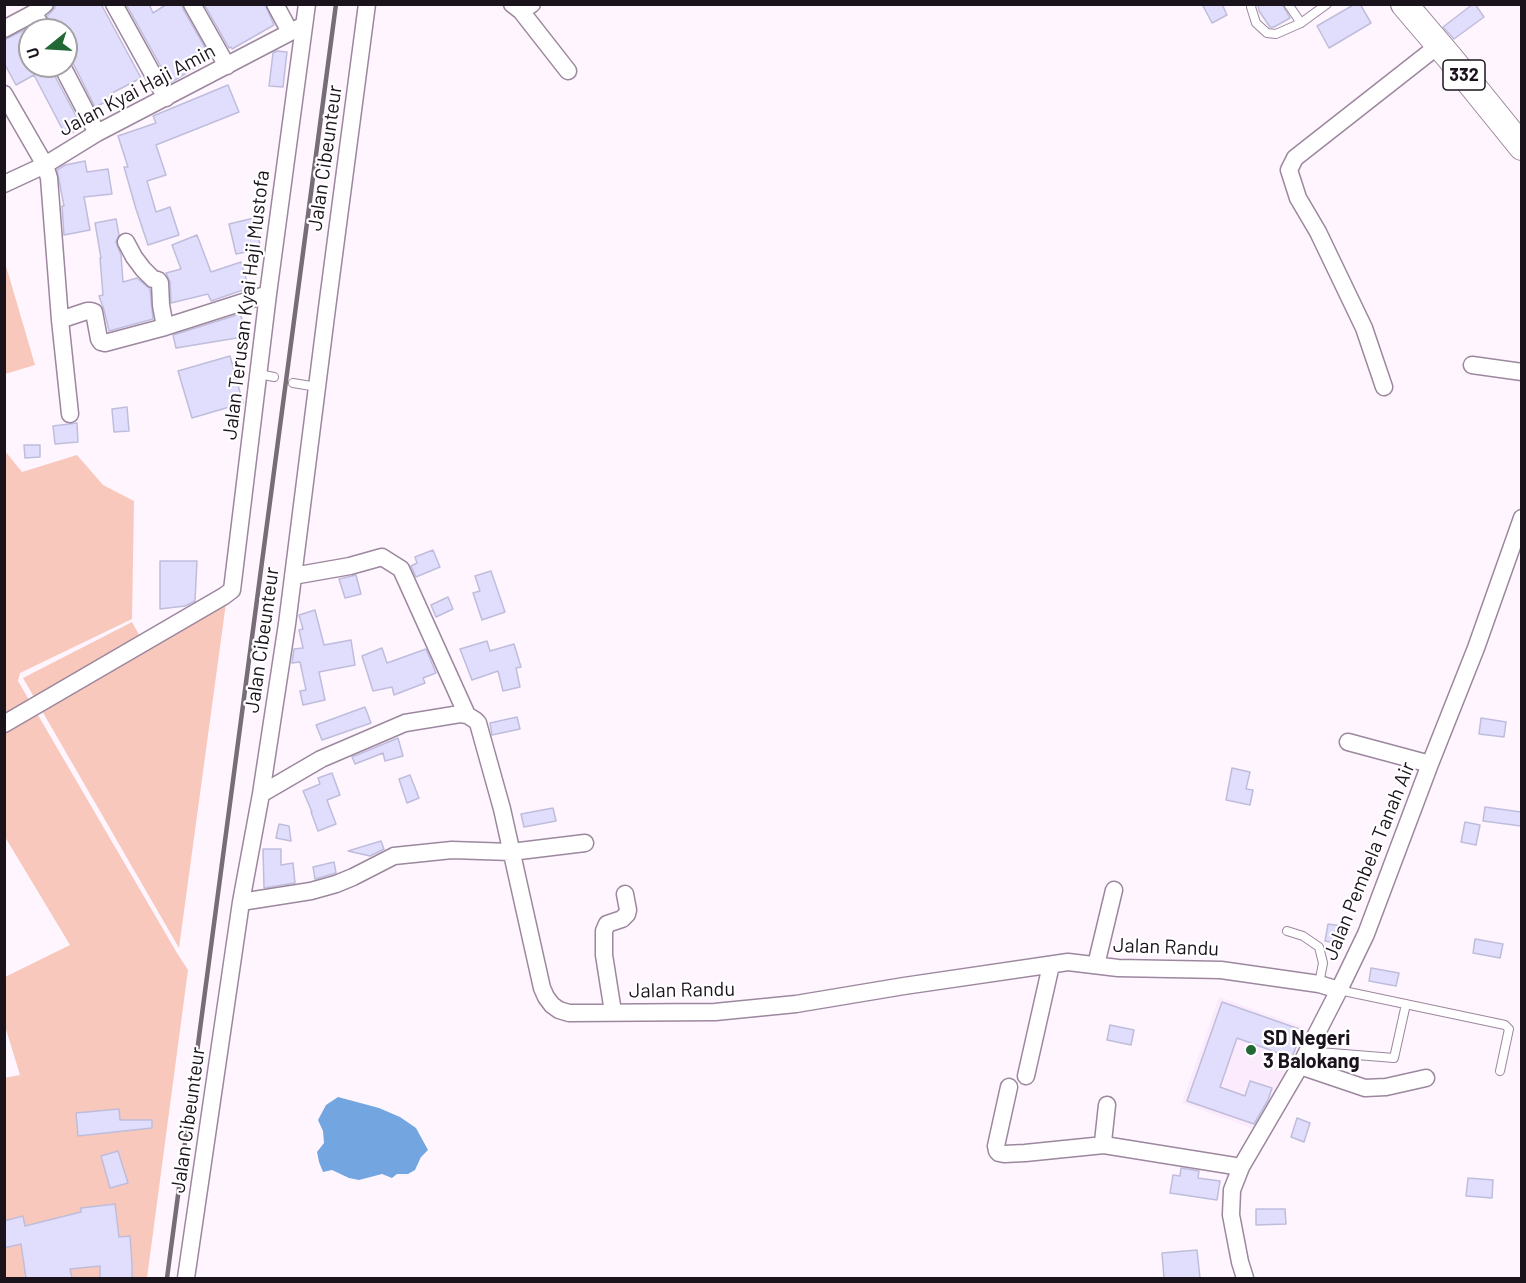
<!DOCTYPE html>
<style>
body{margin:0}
#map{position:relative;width:1526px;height:1283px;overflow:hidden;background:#fef5ff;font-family:Barlow,sans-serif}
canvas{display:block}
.frame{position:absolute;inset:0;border:6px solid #1b131c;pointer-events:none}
.north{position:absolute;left:18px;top:18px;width:60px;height:60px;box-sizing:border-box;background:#fff;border:2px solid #a4a1a4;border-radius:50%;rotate:252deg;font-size:16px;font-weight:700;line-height:24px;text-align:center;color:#1b131c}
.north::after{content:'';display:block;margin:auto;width:21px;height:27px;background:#216835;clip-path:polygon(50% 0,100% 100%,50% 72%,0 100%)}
</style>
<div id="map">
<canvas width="1526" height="1283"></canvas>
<div class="frame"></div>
<div class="north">U</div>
</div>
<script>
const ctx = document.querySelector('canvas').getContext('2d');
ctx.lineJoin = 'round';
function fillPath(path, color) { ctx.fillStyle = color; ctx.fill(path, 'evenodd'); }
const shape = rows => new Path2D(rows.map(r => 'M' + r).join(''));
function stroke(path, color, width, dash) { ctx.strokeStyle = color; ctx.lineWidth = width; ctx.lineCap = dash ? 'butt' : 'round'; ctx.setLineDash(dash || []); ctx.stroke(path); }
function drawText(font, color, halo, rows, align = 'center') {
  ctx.font = font + ' Barlow,sans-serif'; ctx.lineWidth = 4.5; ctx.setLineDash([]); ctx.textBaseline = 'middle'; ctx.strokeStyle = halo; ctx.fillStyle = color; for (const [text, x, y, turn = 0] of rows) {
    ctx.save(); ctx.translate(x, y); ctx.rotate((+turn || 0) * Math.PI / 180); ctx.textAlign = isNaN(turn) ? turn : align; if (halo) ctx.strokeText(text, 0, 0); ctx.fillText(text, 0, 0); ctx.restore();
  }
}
fillPath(shape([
 [1219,997,1309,1029,1294,1071,1260,1131,1182,1103]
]), '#fcebfd');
fillPath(shape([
 [4,259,35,365,5,374,4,374],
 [5,451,22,472,77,455,103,485,134,501,132,619,20,673,18,681,177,953,188,970,147,1278,5,1278,4,1078,20,1075,5,1026,5,977,70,945,5,837],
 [226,603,179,948,23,678,132,622,143,642]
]), '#f9c8bd');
fillPath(shape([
 [338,1097,379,1108,400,1117,416,1128,428,1150,421,1157,415,1170,408,1174,397,1174,392,1178,382,1174,359,1180,349,1178,332,1170,323,1172,319,1162,317,1152,324,1143,323,1131,318,1120,326,1105]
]), '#73a5e1');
const building = shape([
 [55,4,101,4,141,78,112,93,114,98,95,107,66,49,66,30,54,30,47,16,55,8,55,4],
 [126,4,149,4,153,13,167,4,182,4,183,9,211,58,170,83,126,4],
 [204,4,265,4,274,25,232,49,231,47,229,48,204,4],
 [1202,4,1222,4,1227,15,1212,23,1202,4],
 [1258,4,1282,4,1290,18,1274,27,1270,27,1259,11,1258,4],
 [1355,4,1360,4,1371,23,1329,48,1317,26,1355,4],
 [1473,4,1475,4,1484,17,1454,39,1443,27,1473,4],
 [26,29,30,37,30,66,52,66,50,67,82,127,66,136,34,75,16,85,4,63,4,40,26,29],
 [277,51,287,52,283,87,269,86,273,53,277,51],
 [228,85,239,112,156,145,166,175,147,181,156,212,170,207,179,235,148,245,136,209,124,167,128,167,118,136,156,123,153,116,228,85],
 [85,161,87,172,108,169,112,194,84,197,90,230,64,235,62,206,64,206,57,170,65,165,85,161],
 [254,218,261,249,236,254,229,224,254,218],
 [116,219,119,235,116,242,121,255,123,282,137,278,150,289,153,319,109,331,104,310,99,296,103,295,100,258,101,258,95,223,116,219],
 [197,235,211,272,241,262,249,288,211,301,208,294,171,303,170,282,166,273,181,269,172,245,197,235],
 [240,314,249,336,176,348,173,335,240,314],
 [230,356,243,403,192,418,178,371,230,356],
 [127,407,129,431,114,432,112,409,127,407],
 [77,423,78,442,55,444,53,426,77,423],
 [24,445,40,445,40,457,25,458,24,445],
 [433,550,440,567,416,577,411,566,417,563,415,557,433,550],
 [160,561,197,561,195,601,185,606,160,609,160,561],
 [491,571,505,612,482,620,473,593,480,591,475,576,491,571],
 [356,575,361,594,345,598,339,579,356,575],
 [448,597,453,609,436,617,431,605,448,597],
 [315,610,324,645,351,640,355,665,319,672,325,700,303,705,300,691,306,690,300,662,292,663,294,649,303,648,299,630,303,629,299,615,315,610],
 [487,641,490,651,514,644,521,667,516,668,520,687,503,691,498,671,472,680,460,649,487,641],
 [382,648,387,663,426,649,436,673,423,678,425,683,394,695,392,687,373,691,362,656,382,648],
 [365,707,371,723,322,740,316,725,365,707],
 [517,717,520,729,492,735,490,723,517,717],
 [1481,718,1506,722,1504,737,1479,734,1481,718],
 [398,738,403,756,385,761,383,753,355,764,352,757,398,738],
 [1232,768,1250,772,1246,789,1253,790,1250,805,1226,800,1232,768],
 [332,773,340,795,327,800,336,824,318,831,311,812,312,812,303,791,320,784,318,778,332,773],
 [410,775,419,798,407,803,399,779,410,775],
 [1485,807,1521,812,1521,826,1483,821,1485,807],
 [553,808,556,821,524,827,521,814,553,808],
 [1465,822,1480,825,1476,845,1461,842,1465,822],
 [279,824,289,826,291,841,276,838,279,824],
 [381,841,384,849,370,856,348,851,381,841],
 [263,849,281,849,281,865,293,863,295,883,264,888,263,849],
 [334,862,336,873,315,879,313,867,334,862],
 [1328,924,1343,926,1339,944,1325,941,1328,924],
 [1475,939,1503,944,1500,958,1473,953,1475,939],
 [1371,968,1399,973,1396,986,1369,981,1371,968],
 [1222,1002,1302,1030,1292,1058,1237,1038,1220,1087,1245,1096,1250,1081,1272,1088,1268,1100,1254,1124,1187,1101,1222,1002],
 [1110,1025,1134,1030,1131,1045,1107,1040,1110,1025],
 [119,1109,120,1120,152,1120,152,1128,78,1136,76,1113,119,1109],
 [1297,1118,1310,1123,1304,1142,1291,1137,1297,1118],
 [118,1151,128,1183,110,1188,101,1156,118,1151],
 [1181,1168,1199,1171,1198,1178,1220,1181,1217,1200,1170,1193,1173,1175,1180,1176,1181,1168],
 [1468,1178,1493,1180,1492,1198,1466,1196,1468,1178],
 [115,1204,119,1237,130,1236,132,1264,132,1278,100,1278,100,1266,70,1269,72,1278,26,1278,21,1244,4,1248,4,1221,23,1216,25,1226,81,1212,81,1208,115,1204],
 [1256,1209,1285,1209,1286,1224,1256,1225,1256,1209],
 [1197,1250,1200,1278,1164,1278,1162,1253,1197,1250]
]);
fillPath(building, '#e1defd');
stroke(building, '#bfbddb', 1.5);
const lane = shape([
 [1252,4,1251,7,1256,23,1267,33,1276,34,1301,23,1327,4],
 [1288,4,1301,23],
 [259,374,274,377],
 [293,383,317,387],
 [1287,931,1303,936,1319,947,1323,963,1319,984],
 [1339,990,1505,1025,1509,1029,1500,1071],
 [1307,1051,1394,1058,1406,1004]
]);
const street = shape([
 [114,4,166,98],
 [192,4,227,66],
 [275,4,290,32],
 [512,4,521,11,532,4],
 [521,11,568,71],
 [4,29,34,13],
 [43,30,34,13,45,4],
 [62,66,97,133],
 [4,94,45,165,49,178,60,320,70,414],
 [4,184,45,165,97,133,304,25],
 [126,242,134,257,143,269,153,279,158,280,160,283,161,305,165,327],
 [60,320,87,311,91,311,94,312,99,339,101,342,105,343,165,327,268,294],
 [1472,365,1522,372],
 [1384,387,1364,328,1318,232,1298,198,1289,170,1295,158,1439,45],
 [293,576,350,566,382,557,401,569,467,715],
 [4,724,224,596,232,590,268,294,307,4],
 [1348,742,1430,764],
 [261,794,321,759,405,723,460,714,467,715,475,720,478,723,502,809,542,988,546,997,552,1005,559,1010,569,1013,715,1012,796,1004,904,986,1068,962,1118,968,1221,970,1319,984,1339,990],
 [241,902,311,891,336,884,353,877,394,856,452,850,511,852,585,843],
 [1096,965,1114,890],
 [613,1012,604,955,604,931,607,924,622,919,627,914,628,910,625,894],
 [1300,1066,1365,1088,1386,1087,1426,1078],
 [1026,1076,1051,965],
 [1009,1087,996,1146,997,1151,999,1153,1004,1154,1025,1153,1104,1145],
 [1107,1105,1103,1142,1104,1145,1241,1167],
 [186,1278,241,902,261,794,287,624,327,308,367,4],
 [1245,1278,1240,1262,1231,1215,1232,1190,1241,1167,1300,1066,1339,990,1366,934,1430,764,1476,648,1522,518]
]);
const primary = shape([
 [1404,4,1450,58,1522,147]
]);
stroke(lane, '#9c879e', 10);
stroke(street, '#9c879e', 19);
stroke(primary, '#9c879e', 28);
stroke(lane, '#fff', 8);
stroke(street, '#fff', 16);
stroke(primary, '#fff', 26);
stroke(shape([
 [167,1278,336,4]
]), '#766d77', 4.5);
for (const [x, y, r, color] of [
 [1251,1050,6,"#216835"]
]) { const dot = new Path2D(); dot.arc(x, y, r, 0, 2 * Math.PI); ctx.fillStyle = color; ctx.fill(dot); stroke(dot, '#fff', 2); }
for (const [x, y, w] of [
 [1464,75,42]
]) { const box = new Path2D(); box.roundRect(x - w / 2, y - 15, w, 30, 4.5); ctx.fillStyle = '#fff'; ctx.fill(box); stroke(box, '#1b131c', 1.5); }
drawText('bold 18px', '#1b131c', null, [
 ["332",1464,75]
]);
drawText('20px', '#1b131c', '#fff', [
 ["Jalan Kyai Haji Amin",137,90,-28],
 ["Jalan Cibeunteur",325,158,-82],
 ["Jalan Terusan Kyai Haji Mustofa",246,305,-83],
 ["Jalan Cibeunteur",262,640,-82],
 ["Jalan Pembela Tanah Air",1369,861,-68],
 ["Jalan Randu",1166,947,2],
 ["Jalan Randu",682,990,-1],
 ["Jalan Cibeunteur",188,1120,-82]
]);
drawText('bold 20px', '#1b131c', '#fff', [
 ["SD Negeri",1263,1038],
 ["3 Balokang",1263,1061]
], 'left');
</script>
